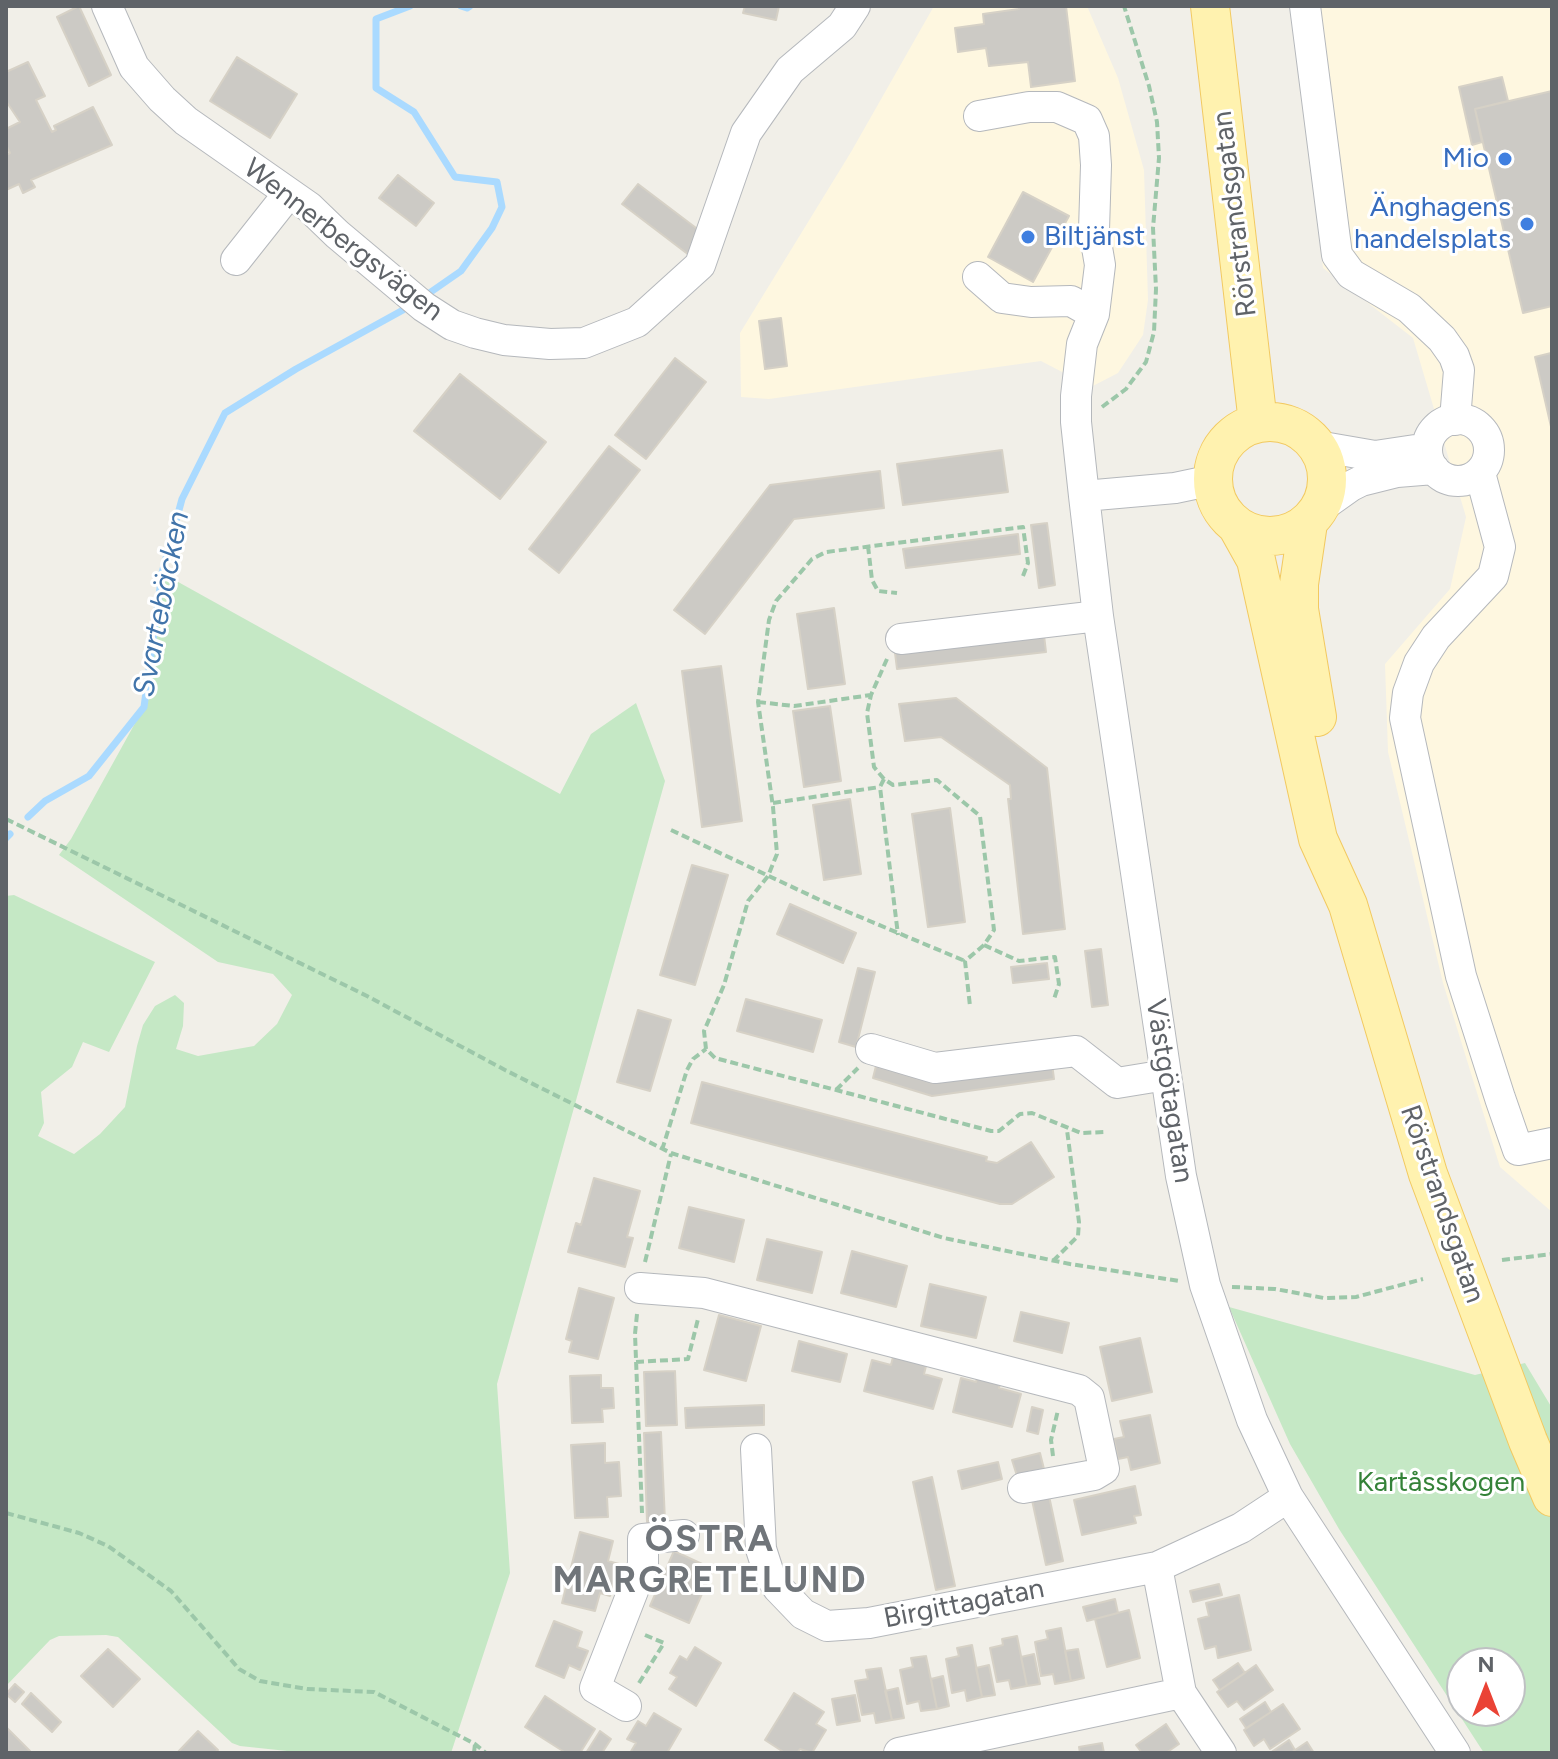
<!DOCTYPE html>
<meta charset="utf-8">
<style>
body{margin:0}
#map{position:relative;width:1558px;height:1759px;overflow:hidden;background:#f1efe8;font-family:Figtree,sans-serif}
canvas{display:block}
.frame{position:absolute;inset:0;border:8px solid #5f6368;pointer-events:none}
.north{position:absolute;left:1446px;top:1647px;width:80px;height:80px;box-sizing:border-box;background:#fff;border:2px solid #bfc1c3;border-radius:50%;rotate:0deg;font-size:22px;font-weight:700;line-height:32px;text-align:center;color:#5f6368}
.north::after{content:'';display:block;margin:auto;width:28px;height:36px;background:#ea4335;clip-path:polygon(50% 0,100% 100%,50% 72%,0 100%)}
</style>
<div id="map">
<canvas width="1558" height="1759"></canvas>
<div class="frame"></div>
<div class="north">N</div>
</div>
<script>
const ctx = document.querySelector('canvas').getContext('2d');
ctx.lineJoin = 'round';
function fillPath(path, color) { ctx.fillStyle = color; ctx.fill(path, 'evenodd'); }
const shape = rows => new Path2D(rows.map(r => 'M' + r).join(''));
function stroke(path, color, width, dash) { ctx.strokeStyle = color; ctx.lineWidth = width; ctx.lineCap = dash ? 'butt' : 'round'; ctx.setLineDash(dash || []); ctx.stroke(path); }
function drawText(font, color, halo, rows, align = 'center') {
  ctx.font = font + ' Figtree,sans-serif'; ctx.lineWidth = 6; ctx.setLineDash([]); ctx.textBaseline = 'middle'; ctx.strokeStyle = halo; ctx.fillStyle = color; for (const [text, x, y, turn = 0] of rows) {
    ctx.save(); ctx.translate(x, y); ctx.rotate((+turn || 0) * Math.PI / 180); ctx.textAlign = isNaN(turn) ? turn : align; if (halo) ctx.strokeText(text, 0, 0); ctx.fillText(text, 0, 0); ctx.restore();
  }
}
fillPath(shape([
 [934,6,1087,6,1118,78,1144,170,1148,300,1143,335,1118,373,1091,387,1041,361,769,399,741,397,740,333,851,152],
 [1292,6,1552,6,1552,1212,1500,1167,1443,983,1388,752,1385,664,1450,589,1466,517,1413,338,1323,268]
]), '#fef7e0');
fillPath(shape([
 [162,573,560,794,591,734,636,703,665,781,497,1384,510,1573,451,1753,306,1753,240,1746,232,1743,118,1637,106,1635,59,1636,50,1640,6,1686,6,896,14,895,155,962,109,1052,83,1042,72,1067,41,1092,44,1123,38,1136,74,1154,100,1134,125,1107,137,1046,143,1025,155,1006,175,995,184,1003,183,1026,176,1049,198,1056,254,1046,277,1024,292,995,273,974,218,962,59,855,71,839,144,707],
 [1229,1307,1475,1375,1525,1363,1552,1408,1552,1753,1484,1753,1339,1529,1290,1444],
 [1462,1663,1510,1663,1510,1711,1462,1711]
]), '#c5e8c5');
stroke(shape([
 [410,6,376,19,376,88,414,112,455,177,497,182,502,207,492,228,461,271,425,296],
 [461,6,467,8,470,6],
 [28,817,45,801,89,776,144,707,162,573,182,499,225,413,296,369,403,310],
 [6,838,10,834]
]), '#aadaff', 7);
const building = shape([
 [79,6,111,75,89,86,57,17,79,6],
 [745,6,779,6,776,20,743,13,745,6],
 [1019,6,1066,6,1075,81,1031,87,1028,62,989,66,986,48,958,52,955,28,984,24,983,14,1019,9,1019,6],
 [237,57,297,94,270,138,210,101,237,57],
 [28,62,45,96,36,100,52,132,56,130,54,126,93,107,112,145,31,180,35,187,23,193,19,184,6,190,6,155,10,153,6,145,6,129,20,122,6,101,6,72,28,62],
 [1502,77,1508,101,1475,109,1482,142,1472,145,1459,87,1502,77],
 [1552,91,1552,306,1523,313,1475,109,1552,91],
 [398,175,434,203,416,226,379,198,398,175],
 [638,184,704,234,689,255,622,204,638,184],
 [1023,192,1069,216,1033,282,988,257,1023,192],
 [781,318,787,366,765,369,759,321,781,318],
 [1551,353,1552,353,1552,431,1535,357,1551,353],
 [675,358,706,382,646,459,615,435,675,358],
 [460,374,546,442,500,499,414,431,460,374],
 [609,446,640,470,559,573,529,549,609,446],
 [1002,450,1008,492,903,505,897,464,1002,450],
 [880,471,884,508,794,519,705,634,674,610,770,485,880,471],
 [1047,523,1055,585,1039,588,1031,525,1047,523],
 [1018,534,1020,554,906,568,903,549,1018,534],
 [834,608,845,684,808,689,797,614,834,608],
 [1044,635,1046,652,897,669,895,653,1044,635],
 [721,666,742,821,702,827,682,671,721,666],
 [956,698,1047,768,1065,929,1023,934,1008,799,1011,799,1010,785,941,737,905,741,899,704,956,698],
 [830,706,841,781,804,787,793,711,830,706],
 [850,799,861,874,824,880,813,805,850,799],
 [950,808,965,922,928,927,912,814,950,808],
 [692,865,728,875,695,985,660,975,692,865],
 [790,904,856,933,843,963,777,934,790,904],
 [1101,949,1108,1005,1092,1007,1085,951,1101,949],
 [1047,963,1049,979,1013,983,1011,967,1047,963],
 [858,968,875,972,856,1047,839,1042,858,968],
 [746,999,822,1020,813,1052,737,1031,746,999],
 [638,1010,671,1020,650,1091,617,1082,638,1010],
 [877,1062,1052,1063,1054,1079,932,1096,873,1078,877,1062],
 [702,1082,987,1157,986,1161,997,1163,1031,1142,1054,1177,1012,1204,1000,1204,691,1123,702,1082],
 [594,1178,640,1191,627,1237,633,1238,625,1267,568,1252,576,1223,581,1225,594,1178],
 [689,1207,744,1220,734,1262,679,1248,689,1207],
 [767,1239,822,1252,812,1293,757,1280,767,1239],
 [852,1251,907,1266,896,1307,841,1293,852,1251],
 [930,1284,986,1297,976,1338,921,1326,930,1284],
 [579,1288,614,1298,598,1359,569,1352,572,1341,566,1339,579,1288],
 [1021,1312,1069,1323,1062,1353,1014,1341,1021,1312],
 [719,1315,761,1326,746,1381,704,1370,719,1315],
 [1140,1338,1152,1392,1112,1401,1100,1347,1140,1338],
 [799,1341,847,1354,840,1382,792,1371,799,1341],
 [894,1353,927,1362,924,1374,942,1379,933,1409,864,1391,872,1360,891,1365,894,1353],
 [675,1371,677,1425,646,1426,644,1372,675,1371],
 [601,1375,601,1388,613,1388,614,1408,602,1409,603,1422,572,1423,570,1376,601,1375],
 [961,1378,976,1382,977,1378,1000,1384,999,1388,1021,1394,1012,1427,953,1412,961,1378],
 [764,1405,764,1425,686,1428,685,1408,764,1405],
 [1032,1407,1043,1410,1038,1434,1027,1431,1032,1407],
 [1150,1415,1160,1463,1131,1470,1128,1457,1118,1459,1114,1439,1124,1437,1120,1421,1150,1415],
 [661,1432,665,1521,647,1522,644,1433,661,1432],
 [605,1443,605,1463,619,1462,621,1496,607,1497,608,1517,575,1518,571,1445,605,1443],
 [1040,1453,1044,1469,1017,1476,1012,1460,1040,1453],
 [998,1462,1002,1479,962,1489,958,1471,998,1462],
 [932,1477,955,1586,936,1590,913,1482,932,1477],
 [1135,1486,1141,1515,1134,1516,1136,1523,1082,1535,1074,1500,1135,1486],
 [1049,1496,1063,1561,1046,1565,1032,1500,1049,1496],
 [580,1532,613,1541,608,1561,619,1564,610,1596,600,1593,595,1611,562,1603,580,1532],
 [674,1551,713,1569,689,1623,650,1606,674,1551],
 [1219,1584,1222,1595,1193,1602,1190,1591,1219,1584],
 [1239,1595,1251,1650,1218,1658,1216,1646,1205,1649,1198,1619,1209,1616,1206,1603,1239,1595],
 [1115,1599,1118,1613,1087,1621,1083,1607,1115,1599],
 [1129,1610,1140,1658,1107,1667,1095,1619,1129,1610],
 [554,1621,582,1632,577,1647,588,1651,580,1670,569,1665,564,1678,536,1666,554,1621],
 [1061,1628,1071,1681,1055,1684,1053,1674,1041,1676,1035,1642,1048,1639,1046,1631,1061,1628],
 [1017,1636,1027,1686,1011,1689,1009,1680,997,1682,990,1648,1003,1645,1002,1639,1017,1636],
 [972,1645,982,1697,967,1701,965,1690,952,1693,946,1659,959,1656,957,1648,972,1645],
 [695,1647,721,1663,696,1706,669,1689,677,1677,670,1673,680,1656,687,1660,695,1647],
 [108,1649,140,1679,113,1707,81,1676,108,1649],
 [1078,1649,1084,1678,1071,1681,1065,1651,1078,1649],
 [1034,1654,1040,1684,1027,1686,1021,1657,1034,1654],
 [926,1656,937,1709,921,1711,919,1701,907,1704,900,1670,913,1667,911,1658,926,1656],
 [1238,1663,1245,1673,1220,1690,1213,1680,1238,1663],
 [989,1665,995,1695,982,1697,976,1668,989,1665],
 [1256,1665,1273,1690,1244,1710,1237,1701,1228,1707,1217,1692,1256,1665],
 [881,1668,892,1720,876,1723,874,1713,862,1715,855,1681,868,1679,866,1670,881,1668],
 [943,1676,949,1706,937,1709,931,1679,943,1676],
 [15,1684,24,1692,15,1702,6,1694,15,1684],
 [898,1688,904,1718,892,1720,885,1691,898,1688],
 [31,1693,61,1722,52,1732,22,1704,31,1693],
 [794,1693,824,1712,816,1724,826,1730,812,1753,800,1749,797,1753,785,1753,765,1740,794,1693],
 [855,1695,860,1721,837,1725,832,1699,855,1695],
 [545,1696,595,1729,580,1753,566,1753,525,1727,545,1696],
 [1265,1702,1271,1712,1246,1728,1240,1719,1265,1702],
 [1283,1704,1300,1729,1270,1749,1264,1739,1254,1746,1244,1730,1283,1704],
 [654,1713,681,1729,667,1753,630,1753,636,1743,627,1739,638,1721,646,1726,654,1713],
 [1166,1724,1179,1744,1166,1753,1142,1753,1136,1745,1166,1724],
 [6,1727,30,1751,28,1753,6,1753,6,1727],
 [198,1731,218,1750,214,1753,177,1753,198,1731],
 [600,1731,611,1739,602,1753,586,1753,600,1731],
 [1289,1740,1295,1750,1291,1753,1270,1753,1289,1740],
 [1307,1742,1314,1753,1291,1753,1295,1750,1307,1742],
 [1102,1743,1104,1753,1080,1753,1079,1747,1102,1743]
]);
fillPath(building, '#cccac5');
stroke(building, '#d6d1c6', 2);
const minor = shape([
 [107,6,134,67,162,99,186,121,309,207,337,234,424,307,452,325,475,333,504,340,550,344,584,343,637,322,700,265,746,133,790,70,842,26,855,6],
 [1305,6,1337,255,1351,274,1409,308,1442,339,1454,356,1459,370,1455,420],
 [979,116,1029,107,1057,107,1087,120,1094,136,1096,165,1094,230,1100,265,1094,314,1082,344,1076,396,1076,422,1084,496],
 [236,260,289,193],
 [978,277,1002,298,1031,302,1071,301,1094,314],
 '1427 450a31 31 0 1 1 62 0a31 31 0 1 1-62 0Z',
 [1317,446,1375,456,1415,450],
 [1480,473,1500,547,1493,576,1436,637,1419,663,1408,693,1405,718,1461,976,1500,1098,1518,1150,1552,1143],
 [1213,480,1175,488,1084,496,1098,616,1181,1176,1205,1285,1252,1420,1288,1497,1455,1753],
 [1320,508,1351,486,1361,481,1397,472,1434,469],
 [901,639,1098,616],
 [871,1049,935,1068,1076,1051,1117,1083,1166,1075],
 [640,1288,704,1293,1079,1390,1089,1398,1104,1469,1094,1475,1023,1488],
 [756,1449,761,1549,769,1574,778,1588,803,1614,827,1626,869,1623,1157,1567,1241,1528,1288,1497],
 [1157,1567,1181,1693,1221,1753],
 [626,1706,595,1688,643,1565,643,1539,684,1535],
 [899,1753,1181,1693]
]);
const major = shape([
 [1210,6,1258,423],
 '1213 479a57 57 0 1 1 114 0a57 57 0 1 1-114 0Z',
 [1308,523,1299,584,1299,609,1317,717],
 [1237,526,1256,560,1318,839,1348,905,1428,1174,1528,1441,1552,1497]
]);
stroke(minor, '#b5b8bc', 32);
stroke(major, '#f2c960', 40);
stroke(shape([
 [1102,407,1126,389,1146,362,1154,332,1156,289,1153,228,1159,158,1157,122,1149,86,1124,6],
 [868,546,872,580,878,591,897,593],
 [1023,576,1028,563,1023,527,826,552,812,559,776,601,769,620,758,702,773,807,777,854,768,876,748,901,724,985,704,1031,706,1049,715,1058,991,1131,999,1131,1020,1114,1032,1113,1081,1133,1106,1132],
 [887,659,871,695,867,713,874,767,884,779,893,785,937,780,980,816,994,930,984,945,965,961,970,1006],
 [758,702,794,706,871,695],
 [884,779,880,787,898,935],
 [773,803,880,787],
 [6,819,367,996,505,1070,671,1153,944,1238,1070,1264,1179,1281],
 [671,830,822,901,965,961],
 [984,945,1019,961,1055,957,1059,984,1054,999],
 [836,1090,858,1068],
 [662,1150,687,1070,693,1059,706,1049],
 [1502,1260,1552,1254],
 [1053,1261,1078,1236,1079,1222,1067,1130],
 [645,1262,671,1154],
 [1232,1287,1275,1289,1324,1298,1356,1297,1423,1279],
 [637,1314,635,1334,642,1513],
 [636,1362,688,1359,698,1319],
 [1053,1456,1051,1440,1058,1410],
 [6,1513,79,1533,108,1546,171,1591,239,1669,260,1681,307,1689,374,1692,475,1744,486,1753],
 [639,1683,664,1643,645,1635],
 [474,1753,475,1744]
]), '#9cc7a9', 4, [8, 4]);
stroke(minor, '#fff', 30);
stroke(major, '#fff2af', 38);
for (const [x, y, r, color] of [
 [1505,159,8,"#3f7fe0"],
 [1527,224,8,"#3f7fe0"],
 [1028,237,8,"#3f7fe0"]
]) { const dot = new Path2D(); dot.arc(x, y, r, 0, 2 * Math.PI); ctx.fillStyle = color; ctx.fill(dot); stroke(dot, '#fff', 3); }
drawText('28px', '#366cbe', '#fff', [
 ["Mio",1489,159],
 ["Änghagens",1511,208],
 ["handelsplats",1511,240],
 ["Biltjänst",1044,237,"left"]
], 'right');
drawText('28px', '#5f6368', '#fff', [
 ["Rörstrandsgatan",1235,214,-97],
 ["Wennerbergsvägen",343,240,38],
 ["Västgötagatan",1169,1091,81],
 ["Rörstrandsgatan",1442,1204,71],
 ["Birgittagatan",964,1604,-11]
]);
drawText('28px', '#348238', '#fff', [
 ["Kartåsskogen",1441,1483]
]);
drawText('italic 30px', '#4174aa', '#fff', [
 ["Svartebäcken",162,604,-79]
]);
ctx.letterSpacing = '2px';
drawText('bold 36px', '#70757a', '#fff', [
 ["ÖSTRA",710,1540],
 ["MARGRETELUND",710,1581]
]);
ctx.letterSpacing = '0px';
</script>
